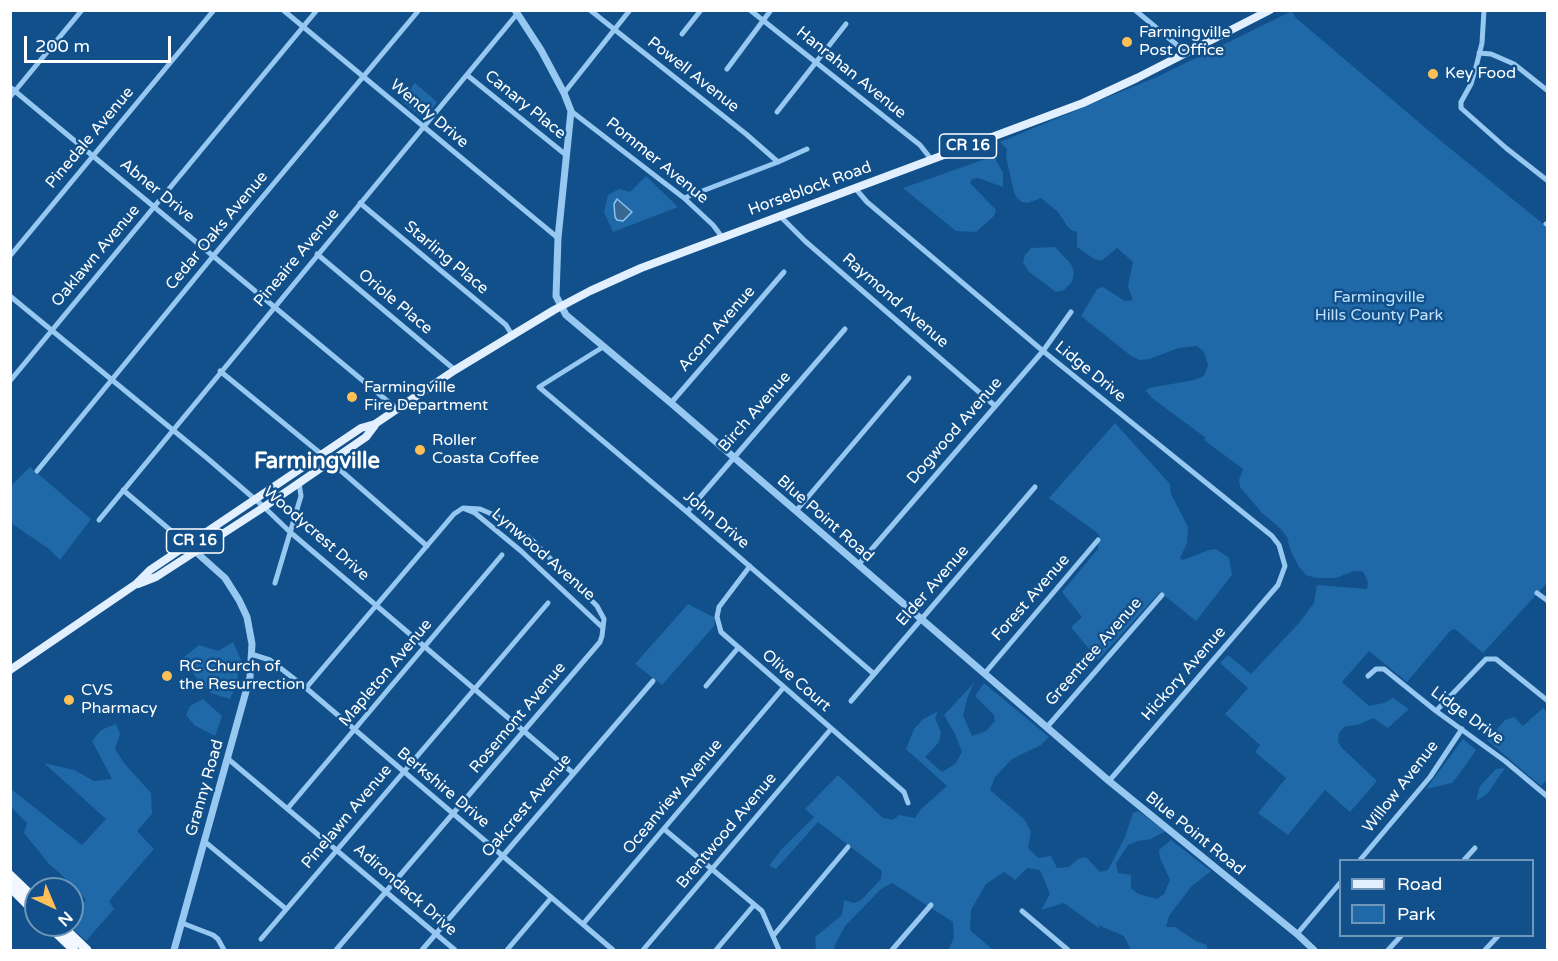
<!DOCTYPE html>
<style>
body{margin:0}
#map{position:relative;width:1558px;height:961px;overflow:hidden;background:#11508a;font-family:"Varela Round",sans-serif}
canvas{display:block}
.frame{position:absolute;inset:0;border:12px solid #fff;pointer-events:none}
.legend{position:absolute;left:1339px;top:859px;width:195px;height:78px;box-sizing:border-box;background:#11508a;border:2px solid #7096b9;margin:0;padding:8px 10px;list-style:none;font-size:18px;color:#fff}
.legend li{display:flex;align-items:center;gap:12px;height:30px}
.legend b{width:30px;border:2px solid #7096b9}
.north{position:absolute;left:24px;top:877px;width:60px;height:60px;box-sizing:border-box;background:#11508a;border:2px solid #7096b9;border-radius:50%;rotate:136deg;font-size:16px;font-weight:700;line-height:24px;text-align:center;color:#fff}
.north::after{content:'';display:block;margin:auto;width:21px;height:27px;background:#ffc057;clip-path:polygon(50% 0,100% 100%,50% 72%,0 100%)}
.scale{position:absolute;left:24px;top:36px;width:147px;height:27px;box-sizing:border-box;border:3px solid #fff;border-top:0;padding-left:8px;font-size:18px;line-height:21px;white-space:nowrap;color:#fff;-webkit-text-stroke:4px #11508a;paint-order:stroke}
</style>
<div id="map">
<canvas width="1558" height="961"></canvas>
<div class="frame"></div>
<ul class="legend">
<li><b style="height:8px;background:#e1efff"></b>Road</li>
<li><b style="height:16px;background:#1f69a9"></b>Park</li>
</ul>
<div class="north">N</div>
<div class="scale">200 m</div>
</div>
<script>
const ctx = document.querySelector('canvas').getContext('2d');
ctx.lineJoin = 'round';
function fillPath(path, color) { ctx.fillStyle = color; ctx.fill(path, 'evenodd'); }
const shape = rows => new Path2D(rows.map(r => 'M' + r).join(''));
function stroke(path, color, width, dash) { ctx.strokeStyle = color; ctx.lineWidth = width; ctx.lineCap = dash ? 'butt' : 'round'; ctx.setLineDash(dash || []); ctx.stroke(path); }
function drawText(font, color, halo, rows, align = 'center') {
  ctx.font = font + ' "Varela Round",sans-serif'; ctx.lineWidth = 5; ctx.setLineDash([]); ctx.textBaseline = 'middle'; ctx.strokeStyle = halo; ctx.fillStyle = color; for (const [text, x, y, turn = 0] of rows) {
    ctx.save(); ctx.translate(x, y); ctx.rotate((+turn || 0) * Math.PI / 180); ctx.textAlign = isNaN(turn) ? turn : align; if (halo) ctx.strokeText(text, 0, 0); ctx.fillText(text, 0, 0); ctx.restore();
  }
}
fillPath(shape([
 [1292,11,1296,18,1441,141,1547,227,1547,583,1483,653,1455,629,1451,630,1407,682,1369,651,1342,682,1369,706,1384,703,1393,698,1409,709,1388,728,1373,718,1360,724,1344,727,1339,733,1338,741,1341,747,1377,781,1350,812,1325,790,1288,835,1258,813,1286,778,1255,752,1260,745,1225,714,1248,688,1220,663,1228,655,1251,674,1299,623,1314,603,1317,585,1367,589,1368,583,1366,577,1362,571,1354,571,1336,578,1316,578,1306,575,1299,567,1290,549,1287,537,1281,529,1262,513,1240,487,1239,480,1243,469,1204,440,1206,438,1152,398,1146,391,1149,388,1194,380,1204,376,1208,365,1204,352,1197,346,1179,348,1149,359,1140,360,1131,356,1081,316,1097,289,1103,287,1125,301,1133,300,1128,286,1133,262,1117,248,1101,261,1094,259,1077,247,1077,232,1071,230,1067,226,1058,212,1041,198,1028,203,1022,202,1017,198,1014,192,1006,157,1007,149,1000,142,1159,76],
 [415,83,437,102,426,116,421,117,401,100],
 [994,156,1003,173,1003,187,978,178,972,179,970,183,996,210,994,216,976,232,956,231,903,188],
 [646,176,678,207,613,232,604,212,608,195,619,189,630,192],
 [1055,247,1071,264,1074,273,1072,282,1064,290,1056,292,1028,271,1023,262,1025,255,1031,248],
 [1115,423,1170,484,1171,494,1188,527,1187,543,1180,558,1183,560,1209,550,1216,549,1229,558,1232,575,1196,621,1160,592,1098,660,1071,627,1082,617,1062,592,1098,549,1099,534,1049,498],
 [30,467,91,519,60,560,49,549,11,523,11,486],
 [688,604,715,618,714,626,662,685,635,664],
 [233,642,241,660,236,685,230,699,211,693,198,680,183,658,199,645,218,651],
 [974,683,968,696,963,715,972,736,986,731,995,721,994,715,975,696,984,683,1049,737,1041,745,1012,759,995,777,990,790,1024,819,1031,832,1028,848,1038,858,1051,856,1057,868,1069,867,1078,859,1086,857,1100,872,1108,870,1125,837,1133,813,1138,811,1166,831,1151,839,1138,841,1128,845,1116,864,1118,873,1131,875,1131,888,1138,894,1157,899,1164,894,1170,880,1160,858,1159,850,1171,840,1211,871,1191,887,1169,916,1166,927,1175,927,1196,941,1207,945,1207,950,1131,950,1124,936,1098,925,1100,929,1064,903,1041,910,1050,894,1040,870,1027,868,1015,880,1004,872,986,884,971,910,970,930,993,950,948,950,954,938,953,922,892,883,881,889,845,926,834,947,836,950,816,950,815,937,842,915,844,900,854,903,861,900,881,879,882,871,818,822,776,869,769,866,781,850,814,817,805,809,838,775,883,818,893,820,899,815,915,818,921,809,947,786,906,749,914,729,922,720,938,711,935,718,941,732,939,742,925,757,942,772,955,764,962,752,955,734,944,715],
 [203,699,222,716,215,736,194,725,186,715,190,706],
 [1543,708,1547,712,1548,778,1541,786,1487,740,1505,720,1514,717,1523,726],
 [116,724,120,734,115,749,124,763,151,793,152,814,137,831,154,849,109,901,114,909,86,941,69,925,72,925,72,914,86,900,75,887,49,864,24,833,27,823,11,807,11,789,82,845,106,819,44,763,74,770,94,781,112,779,92,741,101,730],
 [1463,739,1476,750,1463,769,1452,783,1426,789],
 [1505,768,1488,793,1476,801,1480,786,1496,769]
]), '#1f69a9');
const water = shape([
 [617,199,632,212,623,221,617,220,615,217,614,204,617,199]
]);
fillPath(water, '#386792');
stroke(water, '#88c4f5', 1.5);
stroke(shape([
 [283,10,558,238],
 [590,10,746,134,778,162],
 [750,10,920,145,931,159],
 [1135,10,1177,45,1184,54],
 [1484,10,1482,43,1476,67,1471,84,1461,102,1461,108,1506,148,1548,181],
 [682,34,701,10],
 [1479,53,1491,54,1514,64,1548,91],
 [727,69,771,10],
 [467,75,566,155],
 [10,87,397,409],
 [564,93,630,10],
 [10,97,82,10],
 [571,111,684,198,713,225,722,237],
 [777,112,846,24],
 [855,188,867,202,1043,351,1272,536,1279,545,1285,566,1278,585,1109,781],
 [684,198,778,162,807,149],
 [360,203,506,325,512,335],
 [780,216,805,241,994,405],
 [1546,224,1548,223],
 [317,254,455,370],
 [10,256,214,10],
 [10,296,207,458,264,507,290,532,573,773],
 [603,347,539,387,687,512,874,674],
 [220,371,331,462,427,546],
 [10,381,317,10],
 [671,403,784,272],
 [37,471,214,255,419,10],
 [123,490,196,552],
 [465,509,475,513,521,551,602,627],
 [796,511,909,378],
 [687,512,845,329],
 [99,520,517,14],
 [858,565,1043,351,1071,312],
 [750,566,719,607,717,617,721,632,904,792,908,803],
 [275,583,301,496,299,483],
 [1537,593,1548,601],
 [251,654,270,660,306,688,613,950],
 [985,673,1098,540],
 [1368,676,1376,669,1384,669,1436,711,1505,761,1548,797],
 [706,686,738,648],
 [306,688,454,514,463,508,480,509,499,517,531,539,597,606,604,619,602,636,600,642,336,950],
 [851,701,1035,487],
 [1436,711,1486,659,1496,659,1548,701],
 [1047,727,1162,595],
 [227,758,455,950],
 [288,808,502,555],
 [664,829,762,911,779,950],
 [204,841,286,909],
 [1360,860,1430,777,1462,729],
 [1464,860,1475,848],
 [1022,911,1068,950],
 [182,923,213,935,218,939,224,950],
 [583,924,784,687],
 [1297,934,1340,883],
 [773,936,848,847],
 [261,939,548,603],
 [422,950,653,681],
 [507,950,551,898],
 [643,950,831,729],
 [716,950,754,905],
 [892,950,931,905],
 [1388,950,1401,936],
 [1485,950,1498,936]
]), '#97c8f1', 5);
stroke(shape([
 [515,10,541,50,564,93,571,111,558,238,556,296,566,315,671,403,1109,781,1297,934,1314,950],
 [174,950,250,677,252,644,247,617,239,600,225,578,196,552]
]), '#97c8f1', 7);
stroke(shape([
 [138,584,156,577,264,507,366,437,375,425],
 [10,670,136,584,150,570,361,428,375,424,455,370,554,310,590,291,641,268,1083,103,1137,78,1270,10]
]), '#e1efff', 8);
stroke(shape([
 [10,875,36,900],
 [10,887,36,913],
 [48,925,74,950],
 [61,925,87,950]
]), '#f0f7ff', 9);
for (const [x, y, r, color] of [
 [1127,42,6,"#ffc057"],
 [1433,74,6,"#ffc057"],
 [352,397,6,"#ffc057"],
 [420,450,6,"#ffc057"],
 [167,676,6,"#ffc057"],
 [69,700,6,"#ffc057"]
]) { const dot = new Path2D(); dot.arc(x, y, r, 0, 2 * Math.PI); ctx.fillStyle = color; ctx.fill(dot); stroke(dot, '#11508a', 2); }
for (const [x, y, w] of [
 [968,146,57],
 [195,541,57]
]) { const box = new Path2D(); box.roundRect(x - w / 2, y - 12, w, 24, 4.5); ctx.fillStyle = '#11508a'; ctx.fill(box); stroke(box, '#fff', 1.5); }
drawText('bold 15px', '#fff', null, [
 ["CR 16",968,146],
 ["CR 16",195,541]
]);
drawText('16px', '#fff', '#11508a', [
 ["Farmingville",1139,33],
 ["Post Office",1139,51],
 ["Key Food",1445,74],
 ["Farmingville",364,388],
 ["Fire Department",364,406],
 ["Roller",432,441],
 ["Coasta Coffee",432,459],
 ["RC Church of",179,667],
 ["the Resurrection",179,685],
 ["CVS",81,691],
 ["Pharmacy",81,709]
], 'left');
drawText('16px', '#fff', '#11508a', [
 ["Hanrahan Avenue",851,73,39],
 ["Powell Avenue",693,75,38],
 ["Canary Place",525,105,39],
 ["Wendy Drive",429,114,40],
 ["Pinedale Avenue",90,138,-50],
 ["Pommer Avenue",657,161,39],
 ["Horseblock Road",810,189,-20],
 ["Abner Drive",157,191,39],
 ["Cedar Oaks Avenue",217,231,-50],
 ["Oaklawn Avenue",96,256,-50],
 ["Pineaire Avenue",297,258,-50],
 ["Starling Place",446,258,40],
 ["Raymond Avenue",895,301,41],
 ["Oriole Place",395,302,40],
 ["Acorn Avenue",717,329,-49],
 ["Lidge Drive",1090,372,39],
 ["Birch Avenue",755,412,-49],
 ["Dogwood Avenue",955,431,-49],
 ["Blue Point Road",825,519,41],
 ["John Drive",716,520,40],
 ["Woodycrest Drive",316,534,41],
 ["Lynwood Avenue",543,555,41],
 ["Elder Avenue",933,586,-49],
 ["Forest Avenue",1031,598,-49],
 ["Greentree Avenue",1094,652,-49],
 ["Mapleton Avenue",386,673,-50],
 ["Hickory Avenue",1184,674,-49],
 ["Olive Court",796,681,41],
 ["Lidge Drive",1467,716,36],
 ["Rosemont Avenue",518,718,-50],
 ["Willow Avenue",1401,787,-52],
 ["Granny Road",205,788,-74],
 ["Berkshire Drive",443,788,40],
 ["Oceanview Avenue",673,797,-50],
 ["Oakcrest Avenue",527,806,-50],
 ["Pinelawn Avenue",347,817,-50],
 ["Brentwood Avenue",727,831,-50],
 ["Blue Point Road",1195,834,39],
 ["Adirondack Drive",405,890,41]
]);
drawText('16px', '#bee0fd', '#11508a', [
 ["Farmingville",1379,298],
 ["Hills County Park",1379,316]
]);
drawText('bold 22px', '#fff', '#11508a', [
 ["Farmingville",317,462]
]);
</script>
